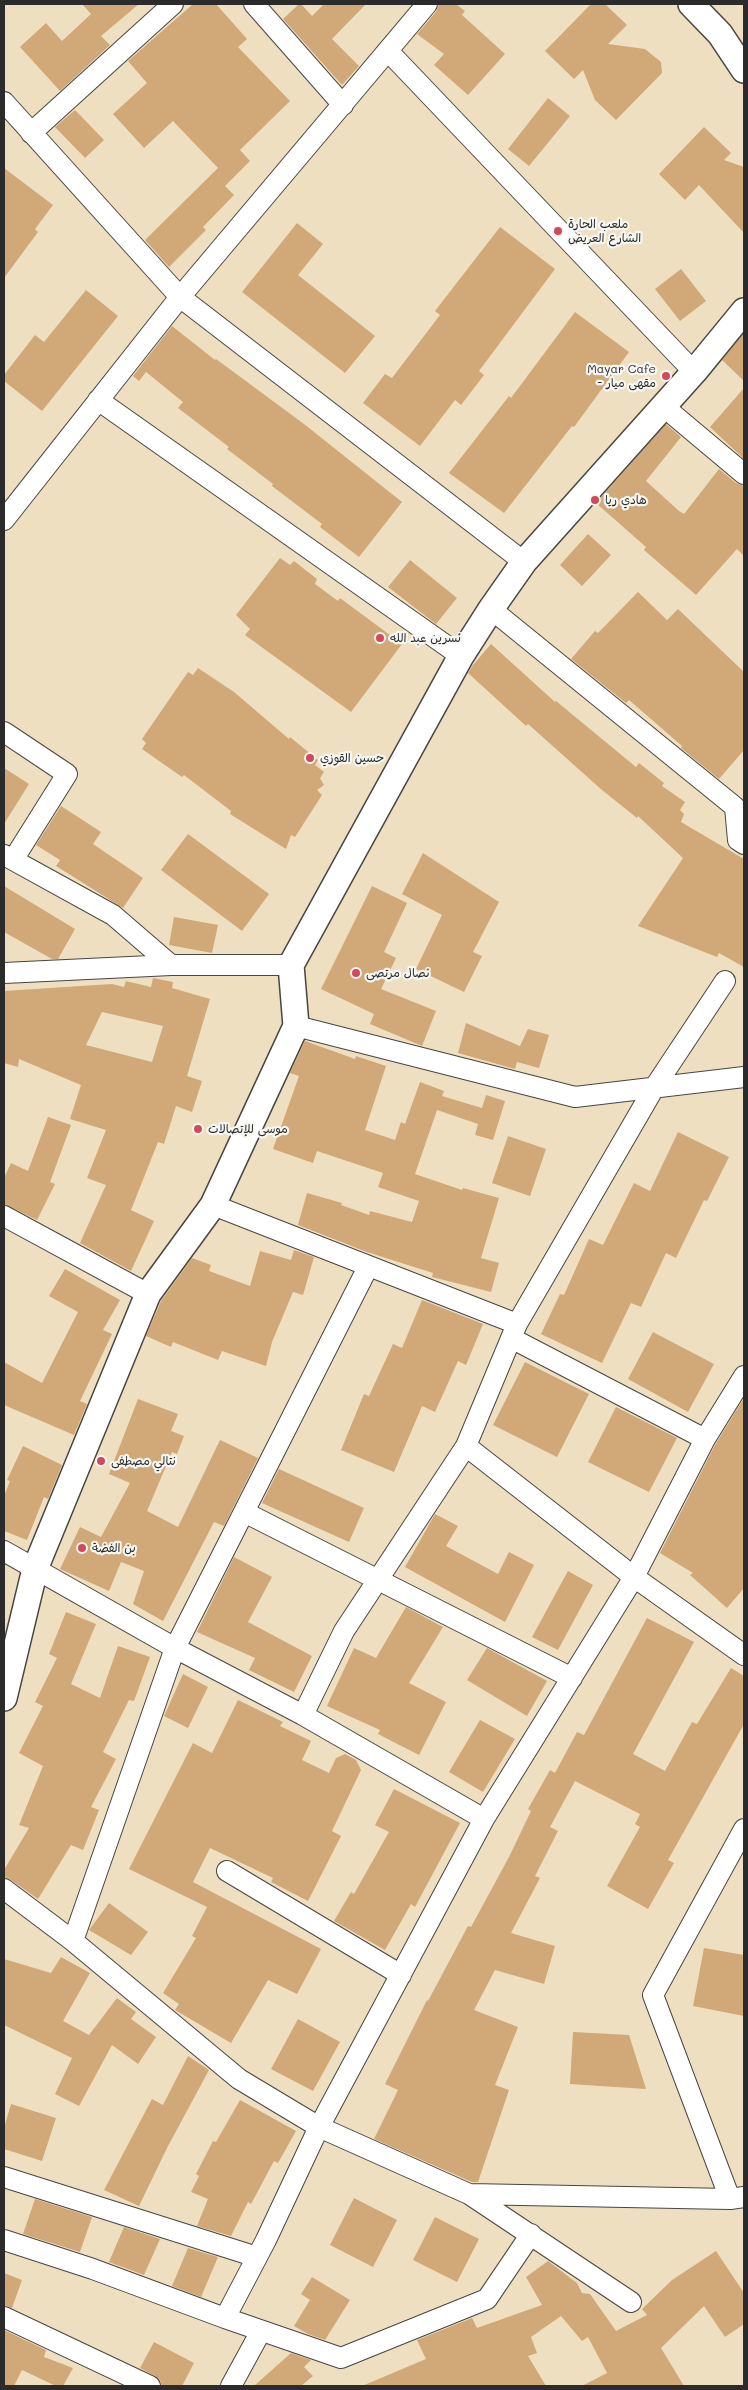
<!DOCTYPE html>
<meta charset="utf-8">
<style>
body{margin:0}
#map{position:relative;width:748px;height:2390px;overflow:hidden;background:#efdfc1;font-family:Mali,sans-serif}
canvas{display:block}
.frame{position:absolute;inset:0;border:5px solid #2b2b2b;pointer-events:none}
</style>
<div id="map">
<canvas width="748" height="2390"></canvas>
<div class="frame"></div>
</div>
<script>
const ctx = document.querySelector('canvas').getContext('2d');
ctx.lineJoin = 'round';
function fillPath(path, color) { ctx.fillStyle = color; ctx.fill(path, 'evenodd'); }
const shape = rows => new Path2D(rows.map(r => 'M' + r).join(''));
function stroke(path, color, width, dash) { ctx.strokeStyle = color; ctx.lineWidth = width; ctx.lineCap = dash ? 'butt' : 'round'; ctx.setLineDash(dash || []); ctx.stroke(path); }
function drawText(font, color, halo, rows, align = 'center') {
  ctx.font = font + ' Mali,"Playpen Sans Arabic",sans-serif'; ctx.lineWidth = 4.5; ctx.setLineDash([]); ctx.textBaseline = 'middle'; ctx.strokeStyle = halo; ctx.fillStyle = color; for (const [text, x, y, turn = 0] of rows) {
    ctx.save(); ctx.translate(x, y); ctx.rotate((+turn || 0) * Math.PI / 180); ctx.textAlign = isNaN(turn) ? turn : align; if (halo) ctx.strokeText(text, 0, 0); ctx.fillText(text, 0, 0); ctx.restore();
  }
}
fillPath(shape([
 [82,4,139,4,101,36,110,45,60,91,20,47,46,23,62,41,91,14],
 [193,4,216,4,247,39,238,47,290,101,240,150,250,161,225,186,234,195,203,227,206,230,169,267,145,240,218,168,173,121,144,148,113,114,147,83,128,61],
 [299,4,301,4,312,16,324,4,366,4,332,39,359,66,342,85,283,19],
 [439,4,456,4,465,11,462,15,505,54,468,95,434,65,444,54,417,34,436,12],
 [591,4,605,4,627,25,608,44,645,49,661,62,662,73,616,120,595,100,583,70,574,79,545,51],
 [548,98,570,116,529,166,508,149],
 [75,110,104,140,85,158,55,127],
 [704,127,731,153,724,160,744,167,744,233,699,185,685,200,659,174],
 [4,168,53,205,35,229,38,232,4,278],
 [297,223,323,244,298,275,375,336,345,373,242,292],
 [500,227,555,269,479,371,484,375,461,405,455,400,420,446,363,403,385,374,392,378,440,315,435,311],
 [681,269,706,301,680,321,655,289],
 [86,290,118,316,42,411,4,381,4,375,35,335,44,342],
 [575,312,629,352,574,427,572,426,504,513,449,473,509,396,511,398],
 [172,326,215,360,216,359,304,424,402,502,359,557,320,527,322,524,272,486,273,484,227,449,229,447,178,408,183,402,146,372,139,381,133,376],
 [744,333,744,381,722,360],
 [744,388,744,459,710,427],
 [666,424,681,437,646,481,679,511,684,514,719,469,736,483,744,486,744,556,737,549,696,595,644,550,646,547,596,503],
 [588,534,611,555,582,586,560,565],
 [280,558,290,565,294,561,317,579,315,584,338,601,340,598,402,644,351,712,245,635,250,629,236,615],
 [410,560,457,598,436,624,388,587],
 [638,592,667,620,678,609,744,672,744,750,719,779,681,748,682,746,629,700,626,703,571,659,595,631,598,633],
 [491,644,555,702,556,701,636,767,639,763,664,783,662,786,685,802,680,810,684,814,681,822,744,859,744,967,719,953,717,957,638,926,683,858,638,816,637,818,602,790,528,724,526,726,468,673,473,665],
 [198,668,234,692,289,739,290,737,318,760,315,765,324,772,320,778,324,785,317,790,322,795,295,837,291,835,286,849,230,814,231,811,184,775,182,777,142,749,146,743,142,739,188,672,193,675],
 [4,768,29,784,4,824],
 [61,806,101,832,93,844,143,878,123,908,56,866,60,860,36,845],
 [188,834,269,894,242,931,161,870],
 [423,853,499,902,473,952,482,956,464,992,416,969,442,915,402,894],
 [4,886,75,929,58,959,52,959,4,932],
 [372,886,407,903,384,952,396,958,381,989,436,1011,422,1046,370,1024,374,1014,321,989],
 [174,917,218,925,212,953,169,945],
 [153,978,173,982,172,988,210,999,187,1076,202,1081,192,1112,176,1106,164,1144,158,1142,131,1210,154,1221,131,1271,80,1243,106,1185,87,1178,106,1130,70,1119,81,1085,19,1059,18,1067,4,1063,4,991,112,984,124,987,126,981,151,987],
 [102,1012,163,1026,152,1062,86,1045],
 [466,1023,520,1046,528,1029,549,1035,539,1068,517,1062,515,1069,458,1053],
 [305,1041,355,1059,356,1056,386,1066,365,1130,395,1140,401,1122,405,1124,420,1082,444,1091,442,1096,482,1108,486,1095,505,1101,493,1140,475,1135,478,1124,437,1110,415,1174,462,1190,463,1188,499,1198,481,1258,499,1263,491,1292,432,1277,433,1273,367,1252,298,1225,307,1193,342,1203,341,1205,369,1215,370,1211,412,1222,419,1201,378,1187,383,1173,317,1151,313,1163,273,1149,299,1076,290,1073],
 [48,1117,71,1125,50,1182,55,1184,37,1220,4,1204,4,1178,11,1163,28,1171],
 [678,1132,729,1157,707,1201,704,1200,676,1258,666,1253,641,1307,631,1303,602,1363,541,1334,560,1294,564,1295,589,1239,603,1245,634,1183,650,1191],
 [508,1136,546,1149,530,1196,492,1183],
 [294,1250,314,1257,303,1295,293,1292,272,1342,266,1366,222,1351,218,1360,173,1342,171,1347,146,1336,161,1301,192,1258,211,1265,209,1271,250,1286,260,1251,291,1260],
 [65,1269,120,1300,103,1330,112,1334,80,1401,87,1404,74,1435,4,1405,4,1362,42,1383,78,1312,49,1296],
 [422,1300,483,1324,466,1365,458,1361,435,1412,422,1406,394,1472,341,1450,364,1394,369,1396,393,1344,402,1348],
 [653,1332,714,1364,688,1412,628,1379],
 [525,1362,589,1394,557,1457,493,1425],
 [744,1398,744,1588,727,1608,690,1575,693,1573,660,1553,715,1445],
 [138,1399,178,1414,171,1431,184,1436,177,1454,172,1452,147,1511,178,1527,220,1440,258,1458,224,1526,214,1522,163,1621,133,1604,144,1571,121,1562,109,1591,60,1569,80,1527,101,1537,130,1483,109,1474],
 [616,1407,677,1438,649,1492,588,1462],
 [23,1446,62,1465,48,1499,44,1497,27,1540,4,1531,4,1496,10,1481,7,1480],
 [279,1469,364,1508,349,1542,262,1503],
 [435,1514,458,1526,446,1546,498,1574,509,1552,534,1565,505,1622,405,1567],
 [234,1557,272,1577,248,1622,312,1656,294,1692,249,1670,255,1658,197,1632],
 [568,1571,593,1585,558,1650,532,1637],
 [406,1607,443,1627,409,1683,446,1702,419,1755,378,1734,380,1730,327,1706,354,1648,376,1658],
 [66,1612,96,1624,71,1684,100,1698,118,1646,150,1657,134,1701,129,1700,103,1752,116,1759,91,1807,99,1810,83,1850,71,1845,38,1899,11,1880,4,1877,4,1870,29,1828,19,1825,43,1766,19,1753,43,1706,35,1702,57,1658,49,1654],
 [647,1618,694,1642,633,1754,665,1771,692,1722,697,1724,731,1668,744,1676,744,1724,668,1860,674,1863,648,1909,607,1886,640,1827,635,1824,640,1814,575,1781,550,1827,558,1831,535,1876,540,1878,511,1933,555,1946,544,1984,495,1970,474,2010,518,2027,495,2085,509,2090,478,2182,472,2182,374,2139,398,2090,385,2084,427,2000,428,2001,468,1926,471,1927,509,1857,531,1811,528,1809,550,1770,555,1773,577,1732,584,1735],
 [487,1648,547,1681,527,1716,467,1680],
 [183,1674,208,1687,188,1728,164,1716],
 [238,1700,283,1722,280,1726,311,1741,302,1760,329,1773,336,1758,345,1754,356,1760,361,1770,332,1831,341,1836,308,1901,271,1882,273,1878,210,1848,193,1882,321,1949,297,1994,268,1980,231,2043,175,2010,179,2004,163,1993,196,1938,192,1936,207,1907,129,1869,193,1743,212,1753],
 [480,1720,515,1739,483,1792,449,1772],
 [394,1789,460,1823,415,1907,411,1904,385,1950,334,1921,351,1892,354,1894,389,1832,375,1825],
 [109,1903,148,1932,131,1955,89,1930],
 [704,1948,744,1955,744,2016,693,2006],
 [61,1957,90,1973,63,2021,89,2035,117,1998,136,2012,131,2019,156,2037,138,2064,112,2045,79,2106,55,2094,72,2058,4,2025,4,1959,51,1973],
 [298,2019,340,2042,313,2091,271,2069],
 [573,2032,629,2035,646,2089,570,2084],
 [188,2056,209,2070,167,2148,139,2206,104,2190,152,2099,163,2105],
 [240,2100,296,2131,278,2163,274,2161,251,2204,248,2202,231,2236,197,2226,208,2199,191,2192,199,2176,196,2174,213,2141,216,2142],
 [11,2104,56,2118,42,2161,4,2149,4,2128],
 [354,2198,397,2220,373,2267,330,2245],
 [35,2199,92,2217,80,2252,23,2234],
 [435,2217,479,2239,457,2282,413,2260],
 [124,2227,160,2239,144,2275,109,2262],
 [188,2248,218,2257,201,2297,172,2286],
 [716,2251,744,2293,744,2324,725,2337,704,2306,661,2348,684,2386,582,2386,607,2373,588,2337,582,2341,561,2316,531,2337,537,2353,528,2356,546,2386,362,2386,426,2359,417,2340,472,2318,477,2328,542,2305,526,2277,548,2261,577,2283,582,2293,590,2294,616,2331,647,2315,642,2309,672,2280],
 [4,2273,22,2280,12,2308,4,2305],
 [312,2277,350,2300,325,2340,308,2334,294,2326,310,2300,301,2294],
 [4,2330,46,2350,44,2357,73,2368,63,2386,56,2386,22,2370,14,2386,4,2386],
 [154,2342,194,2363,182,2386,162,2386,160,2380,155,2376,140,2368],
 [291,2353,311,2360,304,2367,313,2376,301,2386,254,2386]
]), '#d1a877');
const minor = shape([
 [254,4,343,105],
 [388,51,694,372],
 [4,102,180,297,524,562],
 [31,133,173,4],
 [98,400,461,656],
 [663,406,744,474],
 [4,520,180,297,427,4],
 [491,609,735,807,738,840,744,844],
 [4,732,67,774,13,860],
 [4,855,113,915,171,965,291,965],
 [4,973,171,965],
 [296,1026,575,1097,744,1077],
 [213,1205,517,1324],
 [4,1216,148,1294],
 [511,1338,705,1439],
 [466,1446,634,1577,744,1655],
 [244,1512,572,1678],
 [4,1551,175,1648,303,1715,484,1819],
 [303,1715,344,1631,466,1446,517,1324,654,1088,725,981],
 [227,1871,401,1975],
 [4,1889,73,1941,239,2079,319,2127,469,2194,631,2302],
 [73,1941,175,1648,368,1267],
 [4,2177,257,2257],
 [469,2194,730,2199,744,2197],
 [730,2199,653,1995,744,1829],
 [4,2240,93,2269,225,2318,341,2358,487,2299,531,2234],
 [4,2317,150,2386],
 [225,2318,266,2240,319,2127,484,1819,634,1577,705,1439,744,1376],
 [231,2386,261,2331]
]);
const tertiary = shape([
 [691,4,720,34,744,70],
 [4,1698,35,1569,148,1294,213,1205,296,1026,291,965,461,656,491,609,524,562,694,372,744,311]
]);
stroke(minor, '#484642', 22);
stroke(tertiary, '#484642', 28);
stroke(minor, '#fff', 20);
stroke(tertiary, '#fff', 25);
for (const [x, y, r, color] of [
 [558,231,5,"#d1495b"],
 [666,376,5,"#d1495b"],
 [595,500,5,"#d1495b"],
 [380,638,5,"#d1495b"],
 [310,758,5,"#d1495b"],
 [356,973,5,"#d1495b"],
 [198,1129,5,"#d1495b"],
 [101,1461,5,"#d1495b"],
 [82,1548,5,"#d1495b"]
]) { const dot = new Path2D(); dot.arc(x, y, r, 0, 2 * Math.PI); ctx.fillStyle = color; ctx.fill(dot); stroke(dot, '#f6f6f2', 2); }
drawText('12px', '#2b2b2b', '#f6f6f2', [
 ["ملعب الحارة",568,224],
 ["الشارع العريض",568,238],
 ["Mayar Cafe",656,369,"right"],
 ["- مقهى ميار",656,383,"right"],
 ["هادي ريا",605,500],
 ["نسرين عبد الله",390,638],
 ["حسين القوزي",320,758],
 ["نصال مرتصى",366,973],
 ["موسى للإتصالات",208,1129],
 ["نتالي مصطفى",111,1461],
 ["بن الفضة",92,1548]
], 'left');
</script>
